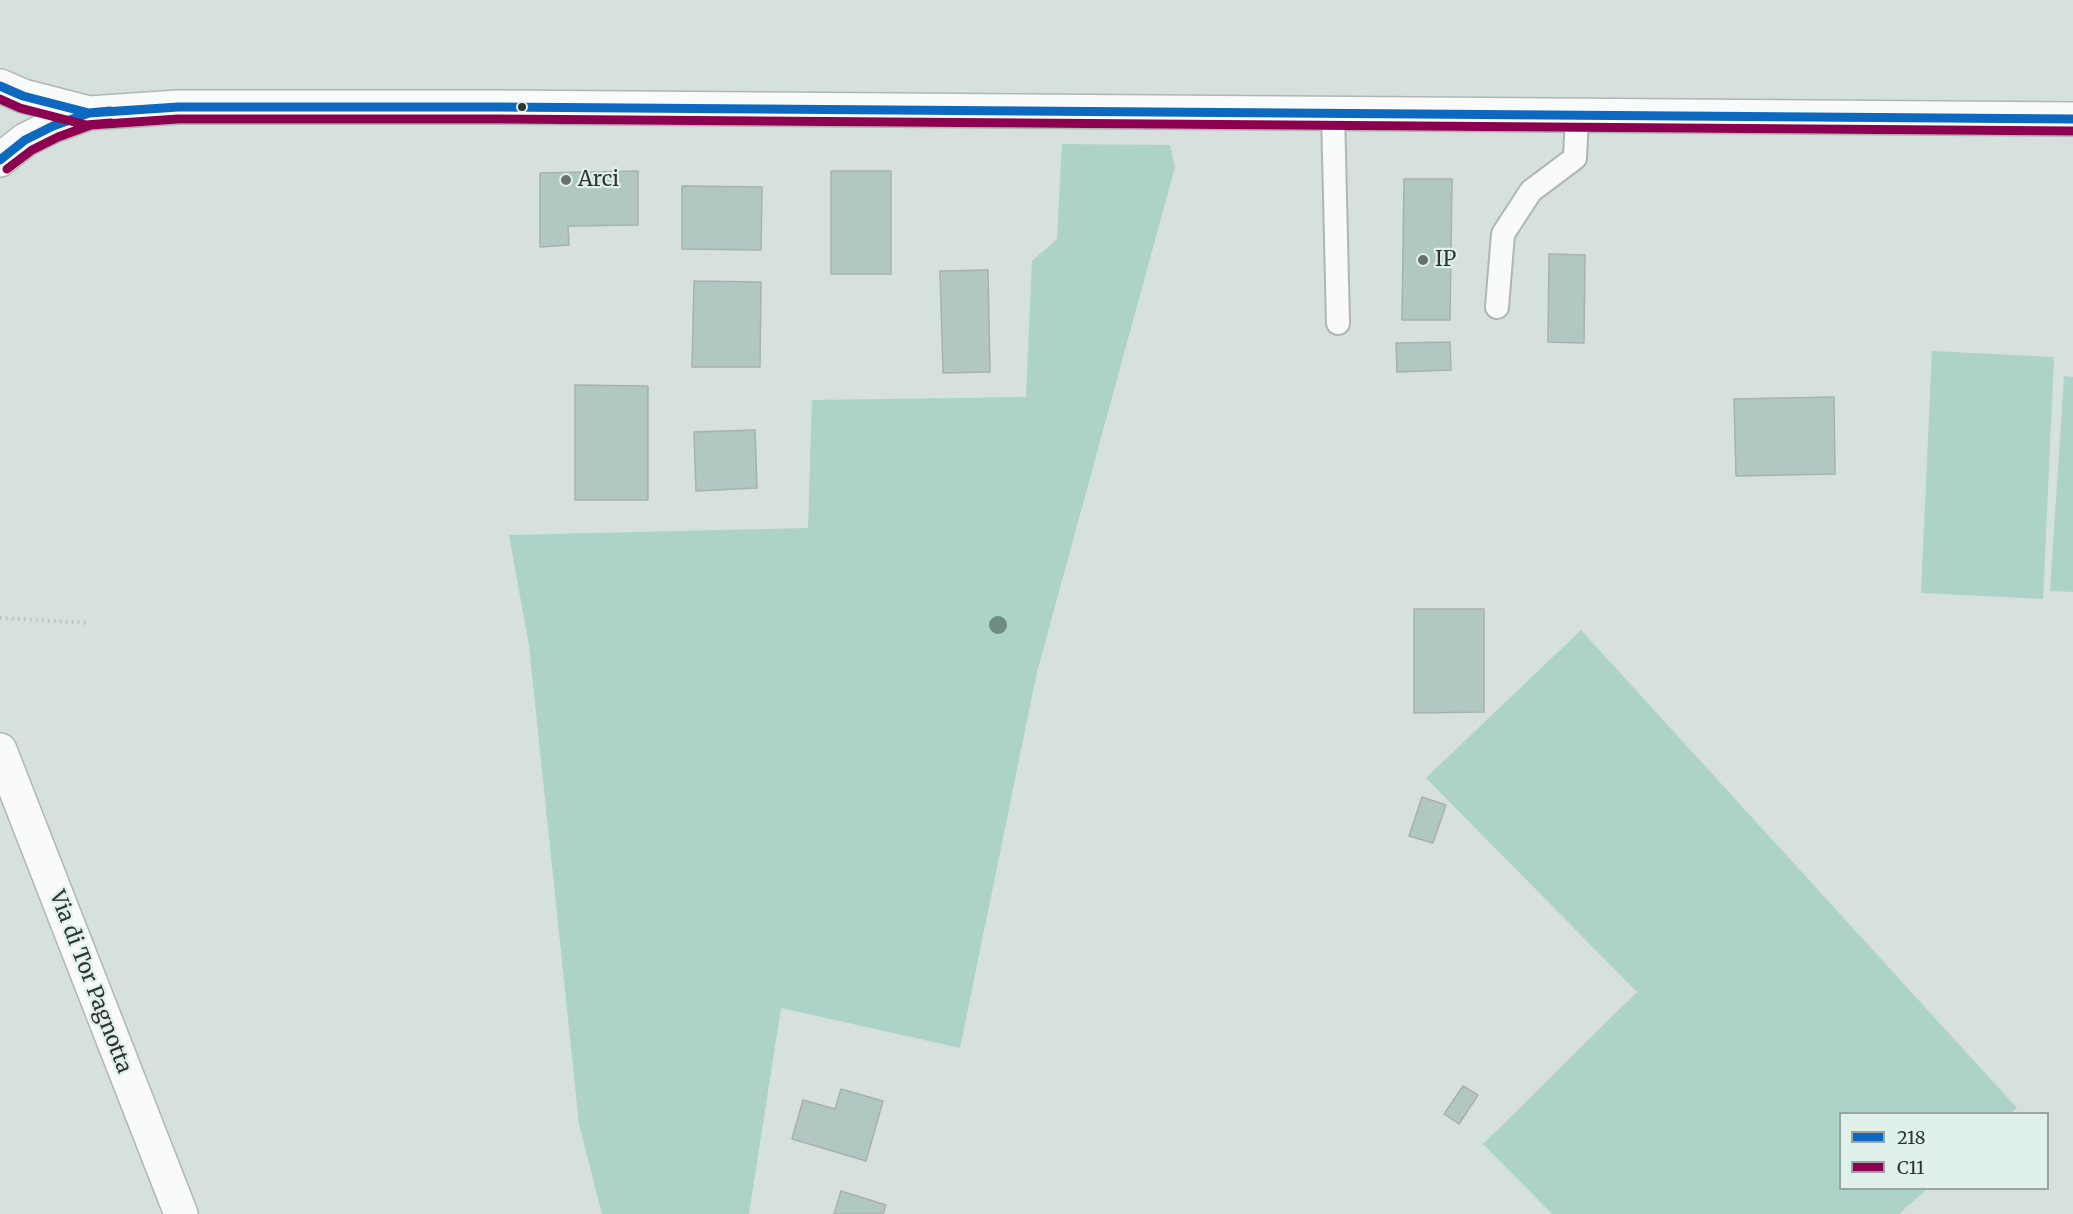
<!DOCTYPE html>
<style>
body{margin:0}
#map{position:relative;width:2073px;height:1214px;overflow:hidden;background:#d6e0dd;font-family:Merriweather,serif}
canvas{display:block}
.legend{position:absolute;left:1839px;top:1112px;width:210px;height:78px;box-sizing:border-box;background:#e0f0eb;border:2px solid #99a5a1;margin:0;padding:8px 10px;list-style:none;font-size:18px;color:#2e3432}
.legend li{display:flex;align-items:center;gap:12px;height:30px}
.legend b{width:30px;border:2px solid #99a5a1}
</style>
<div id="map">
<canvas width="2073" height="1214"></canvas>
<ul class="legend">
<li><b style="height:8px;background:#0c69bf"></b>218</li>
<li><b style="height:8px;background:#8b004f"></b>C11</li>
</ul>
</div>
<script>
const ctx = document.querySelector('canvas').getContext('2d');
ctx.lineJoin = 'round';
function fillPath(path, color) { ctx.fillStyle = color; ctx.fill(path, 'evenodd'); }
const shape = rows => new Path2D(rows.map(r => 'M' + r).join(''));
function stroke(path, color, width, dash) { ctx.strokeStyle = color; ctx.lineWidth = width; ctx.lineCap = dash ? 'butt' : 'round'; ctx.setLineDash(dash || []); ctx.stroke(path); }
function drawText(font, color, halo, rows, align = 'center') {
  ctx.font = font + ' Merriweather,serif'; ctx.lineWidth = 4.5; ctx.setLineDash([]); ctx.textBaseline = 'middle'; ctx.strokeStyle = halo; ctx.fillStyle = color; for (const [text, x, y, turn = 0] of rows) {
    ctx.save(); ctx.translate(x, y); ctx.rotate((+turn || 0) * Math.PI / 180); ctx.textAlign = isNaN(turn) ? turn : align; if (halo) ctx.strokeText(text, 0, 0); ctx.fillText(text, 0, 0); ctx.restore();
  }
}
fillPath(shape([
 [1062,144,1170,145,1175,167,1037,672,960,1048,781,1008,749,1214,602,1214,579,1124,529,646,509,535,808,528,812,400,1026,397,1032,261,1057,239],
 [1932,351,2054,357,2043,599,1921,593],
 [2064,376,2073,377,2073,592,2050,591],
 [1581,630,2017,1108,2010,1114,1840,1114,1840,1188,1927,1189,1899,1214,1552,1214,1483,1144,1637,992,1426,778]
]), '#add3c8');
const building = shape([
 [638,171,638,225,568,226,569,245,540,247,540,173,638,171],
 [831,171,891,171,891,274,831,274,831,171],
 [1404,179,1452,179,1450,320,1402,320,1404,179],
 [682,186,762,187,761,250,682,249,682,186],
 [1549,254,1585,255,1584,343,1548,342,1549,254],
 [988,270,990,372,943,373,940,271,988,270],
 [694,281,761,282,760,367,692,367,694,281],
 [1450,342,1451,370,1397,372,1396,343,1450,342],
 [575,385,648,386,648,500,575,500,575,385],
 [1834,397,1835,474,1736,476,1734,399,1834,397],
 [755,430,757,488,696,491,694,432,755,430],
 [1414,609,1484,609,1484,712,1414,713,1414,609],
 [1422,797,1446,805,1433,843,1409,836,1422,797],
 [1463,1086,1478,1095,1459,1124,1444,1114,1463,1086],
 [841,1089,883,1101,866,1161,792,1139,803,1100,835,1109,841,1089],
 [841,1191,886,1205,883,1214,834,1214,841,1191]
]);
fillPath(building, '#b1c8c2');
stroke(building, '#a9b1ae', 1.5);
const lane = shape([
 [1333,113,1338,323],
 [1497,307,1503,234,1531,191,1575,158,1577,115]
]);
const secondary = shape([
 [0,86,23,96,89,113],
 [0,160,25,140,53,126,89,113,178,107,497,107,2073,119],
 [0,750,181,1214]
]);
stroke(lane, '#afb6b4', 26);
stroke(secondary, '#afb6b4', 36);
stroke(shape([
 [0,618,90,623]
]), '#bcbfbe', 4, [1.5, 4.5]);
stroke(lane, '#f9fafa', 22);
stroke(secondary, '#f9fafa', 33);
stroke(shape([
 [0,86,23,96,89,113,110,111],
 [0,160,25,140,53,126,89,113,178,107,497,107,2073,119]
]), '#0c69bf', 9);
stroke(shape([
 [0,99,20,108,86,125,111,123],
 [7,169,32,150,58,137,91,125,178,119,497,119,2073,131]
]), '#8b004f', 9);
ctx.fillStyle = '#6f8b84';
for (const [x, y] of [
 [998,625]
]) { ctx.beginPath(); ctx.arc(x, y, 9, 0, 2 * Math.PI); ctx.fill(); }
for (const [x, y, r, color] of [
 [522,107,5,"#2e3432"],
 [566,180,6,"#69706e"],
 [1423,260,6,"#69706e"]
]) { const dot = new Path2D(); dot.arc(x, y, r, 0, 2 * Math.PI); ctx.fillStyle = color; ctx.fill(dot); stroke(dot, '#e0f0eb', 2); }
drawText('21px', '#2e3432', '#e0f0eb', [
 ["Arci",578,180],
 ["IP",1435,260]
], 'left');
drawText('21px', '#2e3432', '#e0f0eb', [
 ["Via di Tor Pagnotta",90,982,69]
]);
</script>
